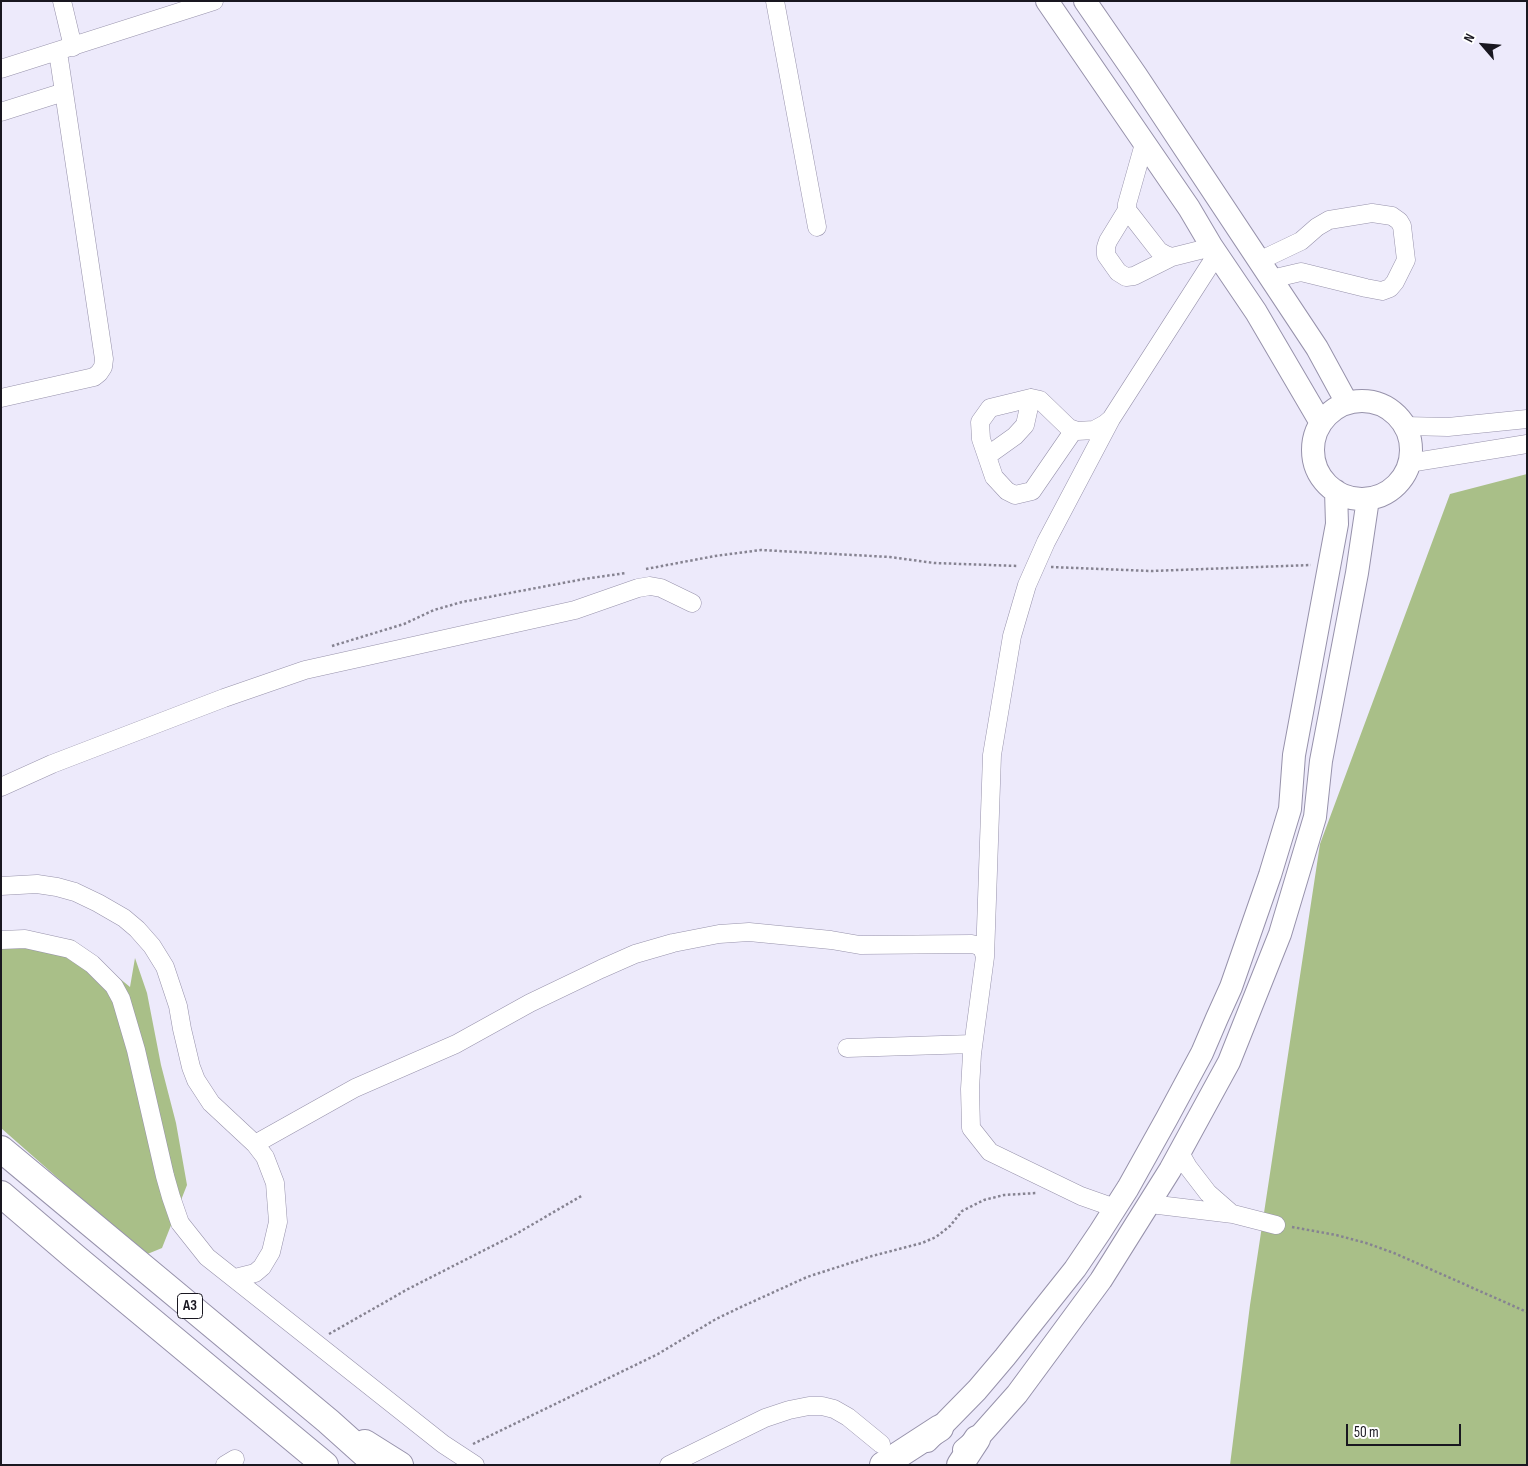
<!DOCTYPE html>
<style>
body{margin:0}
#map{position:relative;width:1528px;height:1466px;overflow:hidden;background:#edeafb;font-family:"Sofia Sans Condensed",sans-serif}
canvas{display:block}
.frame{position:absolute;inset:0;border:2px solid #191720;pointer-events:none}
.north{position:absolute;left:1458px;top:20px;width:50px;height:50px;-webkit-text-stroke:4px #fff;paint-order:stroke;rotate:297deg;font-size:14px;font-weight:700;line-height:20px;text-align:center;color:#191720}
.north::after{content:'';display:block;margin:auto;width:18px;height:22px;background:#191720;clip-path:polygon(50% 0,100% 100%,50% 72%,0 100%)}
.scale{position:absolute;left:1346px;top:1424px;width:115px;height:22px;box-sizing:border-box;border:2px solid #191720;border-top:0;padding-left:6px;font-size:15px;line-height:18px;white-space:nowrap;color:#191720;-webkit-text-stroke:4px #fff;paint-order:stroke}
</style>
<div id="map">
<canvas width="1528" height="1466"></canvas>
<div class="frame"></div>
<div class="north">N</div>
<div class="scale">50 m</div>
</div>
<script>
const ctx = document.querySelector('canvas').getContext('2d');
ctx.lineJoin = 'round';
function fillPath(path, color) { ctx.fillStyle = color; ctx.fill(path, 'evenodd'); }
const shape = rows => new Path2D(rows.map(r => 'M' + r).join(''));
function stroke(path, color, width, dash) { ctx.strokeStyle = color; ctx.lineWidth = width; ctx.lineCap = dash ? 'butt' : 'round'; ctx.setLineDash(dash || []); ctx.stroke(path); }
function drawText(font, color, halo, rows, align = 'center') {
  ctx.font = font + ' "Sofia Sans Condensed",sans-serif'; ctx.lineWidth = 4.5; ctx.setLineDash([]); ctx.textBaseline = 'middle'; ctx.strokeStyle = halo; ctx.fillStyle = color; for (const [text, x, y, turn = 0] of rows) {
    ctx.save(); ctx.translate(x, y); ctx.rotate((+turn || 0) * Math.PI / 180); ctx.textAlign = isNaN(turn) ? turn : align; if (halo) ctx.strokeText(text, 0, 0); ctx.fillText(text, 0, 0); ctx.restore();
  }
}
fillPath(shape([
 [1527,474,1527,1465,1230,1465,1250,1305,1320,844,1450,494],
 [1,931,73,940,130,987,135,958,147,993,161,1065,176,1123,187,1185,162,1248,145,1255,1,1128]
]), '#a9bf88');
const minor = shape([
 [62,1,73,47],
 [775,1,817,227],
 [1,69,214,1],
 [1,112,64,92],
 [1144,144,1127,204,1127,210,1131,215,1159,251,1166,255,1172,257,1212,247],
 [1127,210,1108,241,1106,247,1106,255,1118,272,1126,277,1134,276,1172,257],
 [1259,261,1301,241,1317,227,1329,220,1372,213,1392,216,1399,221,1402,226,1406,260,1395,282,1390,288,1382,291,1366,288,1301,272,1271,279],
 [1,398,94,377,99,373,103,367,104,359,58,52],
 [1405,426,1448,427,1527,419],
 [1074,430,1032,491,1015,495,1007,491,994,477,981,439,980,422,990,408,1031,398,1040,400,1069,428,1077,431,1094,430,1105,424,1111,419,1217,254],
 [987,456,1015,436,1025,425,1031,398],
 [1409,463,1527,444],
 [1,787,52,764,224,698,305,670,575,610,638,588,650,586,661,588,692,603],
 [1,886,37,884,57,887,75,892,98,903,124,918,137,929,152,946,165,967,178,1006,182,1029,191,1067,196,1080,211,1103,255,1144,265,1157,275,1183,278,1222,271,1252,262,1267,255,1273,235,1278],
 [1,940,25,939,70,949,92,964,114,986,121,999,136,1050,165,1176,171,1197,180,1223,207,1257,443,1444,475,1465],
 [985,957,992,755,1012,636,1027,585,1046,542,1111,419],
 [847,1048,973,1044],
 [255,1144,355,1088,456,1044,530,1003,601,969,635,954,673,943,719,934,749,932,831,940,860,945,972,944,982,947,985,957,972,1054,970,1089,971,1128,990,1152,1081,1196,1115,1208],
 [1180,1153,1188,1167,1208,1193,1232,1214],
 [1150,1204,1233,1214,1276,1225],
 [225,1465,235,1459],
 [669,1465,765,1418,789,1410,809,1406,822,1406,834,1409,848,1417,881,1444]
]);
const major = shape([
 [1047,1,1189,208,1212,247,1256,312,1321,423],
 [1085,1,1136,75,1317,348,1347,403],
 '1313 450a49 49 0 1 1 98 0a49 49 0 1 1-98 0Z',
 [927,1441,977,1390,1005,1357,1075,1269,1100,1232,1128,1188,1167,1118,1202,1053,1217,1018,1231,987,1270,875,1290,809,1294,755,1337,524,1336,491],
 [964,1450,977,1439,1017,1394,1101,1280,1170,1170,1229,1062,1280,934,1315,817,1321,761,1357,573,1368,499]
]);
const highway = shape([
 [1,1149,328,1421,377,1465],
 [1,1194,76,1258,325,1465],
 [365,1443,400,1465],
 [883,1465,940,1428],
 [960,1465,977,1439]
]);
stroke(minor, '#9792ab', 19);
stroke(major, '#9792ab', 24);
stroke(highway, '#9792ab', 28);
stroke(shape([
 [1051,567,1151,571,1311,565],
 [646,569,715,556,761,550,890,557,934,563,1018,566],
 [332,646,404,624,434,610,462,602,584,579,626,573],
 [1292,1227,1336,1235,1366,1243,1394,1253,1527,1312],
 [329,1334,408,1289,516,1234,583,1195],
 [473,1444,658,1354,716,1319,741,1307,807,1277,872,1256,922,1243,936,1237,950,1226,962,1211,984,1200,1004,1195,1037,1193]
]), '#868391', 2.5, [2.5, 2.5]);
stroke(minor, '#fff', 18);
stroke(major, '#fff', 22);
stroke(highway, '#fff', 26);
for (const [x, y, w] of [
 [190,1306,25]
]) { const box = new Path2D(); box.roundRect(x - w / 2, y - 12.5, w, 25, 4); ctx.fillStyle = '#fff'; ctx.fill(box); stroke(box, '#191720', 1); }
drawText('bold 15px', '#191720', null, [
 ["A3",190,1306]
]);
</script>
